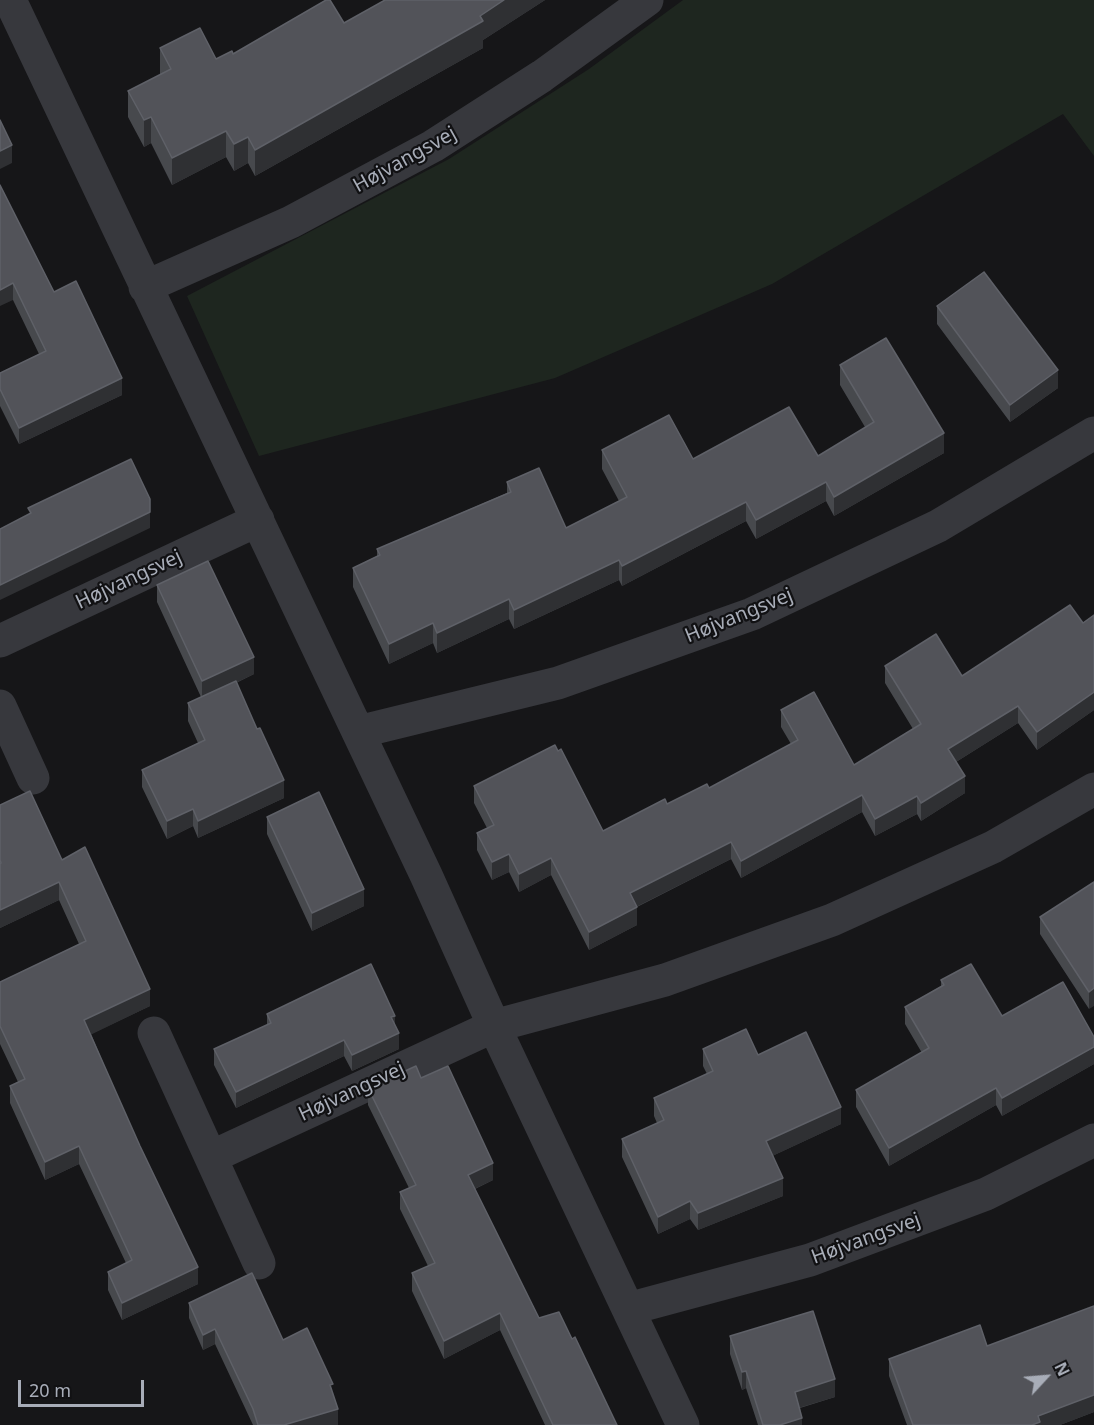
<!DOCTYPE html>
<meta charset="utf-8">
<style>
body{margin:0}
#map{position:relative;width:1094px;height:1425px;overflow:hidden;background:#161618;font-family:"Noto Sans",sans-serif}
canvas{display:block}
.north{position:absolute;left:1016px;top:1347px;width:60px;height:60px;-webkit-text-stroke:4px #111113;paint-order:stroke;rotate:64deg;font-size:16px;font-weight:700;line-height:24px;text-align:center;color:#a8adb8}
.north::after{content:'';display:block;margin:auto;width:21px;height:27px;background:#a8adb8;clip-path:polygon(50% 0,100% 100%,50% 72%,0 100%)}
.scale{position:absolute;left:18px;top:1380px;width:126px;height:27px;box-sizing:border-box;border:3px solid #a8adb8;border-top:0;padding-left:8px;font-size:18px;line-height:21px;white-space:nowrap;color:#a8adb8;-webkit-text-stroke:4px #111113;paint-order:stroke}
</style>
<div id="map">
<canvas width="1094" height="1425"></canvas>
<div class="north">N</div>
<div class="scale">20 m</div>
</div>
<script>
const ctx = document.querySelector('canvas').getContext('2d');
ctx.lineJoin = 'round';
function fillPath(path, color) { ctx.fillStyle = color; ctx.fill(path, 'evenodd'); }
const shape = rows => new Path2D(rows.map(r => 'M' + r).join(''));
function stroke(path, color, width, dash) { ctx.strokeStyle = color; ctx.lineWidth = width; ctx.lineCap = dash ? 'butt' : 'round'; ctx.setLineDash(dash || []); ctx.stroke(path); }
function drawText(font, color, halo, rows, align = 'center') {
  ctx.font = font + ' "Noto Sans",sans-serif'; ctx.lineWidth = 4.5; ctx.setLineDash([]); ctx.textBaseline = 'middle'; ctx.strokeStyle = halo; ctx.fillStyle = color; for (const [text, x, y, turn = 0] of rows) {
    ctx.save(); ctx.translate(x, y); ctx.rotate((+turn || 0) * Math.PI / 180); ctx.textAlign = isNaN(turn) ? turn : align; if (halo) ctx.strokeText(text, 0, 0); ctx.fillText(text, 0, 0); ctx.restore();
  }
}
fillPath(shape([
 [683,0,1094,0,1094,156,1063,114,772,284,555,378,259,456,187,296,449,159,589,69]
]), '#1e261f');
stroke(shape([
 [10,0,426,875,494,1026,683,1425],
 [145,287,291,222,433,146,542,76,647,0],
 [0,641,258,520],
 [0,706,33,778],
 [358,732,558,683,752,614,938,526,1094,433],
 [154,1033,259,1263],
 [211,1157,494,1026,665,980,832,920,993,847,1094,789],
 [628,1309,810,1260,986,1194,1094,1140]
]), '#37383d', 33);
fillPath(shape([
 [385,0,545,0,483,40,483,48,255,176,248,163,234,171,226,157,172,185,151,143,144,147,128,117,128,91,160,75,160,48,216,59,344,23],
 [0,185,54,292,122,395,19,444,0,406,0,373,39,354,13,300],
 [937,306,1058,388,1010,422,937,324],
 [840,365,944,453,834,516,826,501,756,539,746,521,622,586,619,580,514,629,509,619,437,653,433,643,389,664,353,587,353,568,377,556,377,549,507,493,507,482,566,528,619,501,602,469,602,450,693,459,818,456,865,427,840,385],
 [157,585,254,674,236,683,284,798,198,838,193,826,167,839,142,787,142,770,198,743,188,721,188,703,201,697,157,602],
 [1094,615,1094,710,1037,750,1018,723,956,762,965,793,921,821,917,814,875,836,862,812,741,878,731,859,637,907,637,925,589,950,551,875,519,892,509,872,492,880,477,850,477,833,487,828,474,803,474,786,603,831,667,804,709,788,791,744,781,727,781,710,854,765,913,729,885,683,885,666,962,676,1083,623],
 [0,805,62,860,150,1006,91,1034,198,1284,122,1320,108,1290,108,1272,126,1263,79,1164,45,1180,10,1103,10,1086,18,1082,0,1044,0,982,79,944,59,900,0,928],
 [267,817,364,906,312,931,267,834],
 [1094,882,1089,1009,1040,934,1040,917],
 [941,980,1002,1016,1094,1037,1094,1064,1002,1116,996,1105,889,1166,856,1107,856,1090,922,1053,905,1024,905,1007,941,986],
 [267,1014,399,1049,352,1071,344,1056,236,1108,214,1065,214,1049,267,1025],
 [703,1049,758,1055,841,1124,772,1156,783,1196,698,1230,690,1219,658,1234,622,1157,622,1139,657,1123,654,1116,654,1098,707,1074,703,1066],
 [421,1078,493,1180,475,1189,539,1318,572,1339,617,1425,545,1425,500,1330,444,1359,412,1291,412,1273,428,1266,400,1209,400,1192,409,1188,368,1105,368,1088],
 [189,1303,283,1340,333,1393,338,1425,253,1425,215,1344,203,1350,189,1318],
 [1094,1306,1094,1412,1060,1425,907,1425,889,1376,889,1359,987,1346],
 [730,1336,835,1397,800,1408,802,1425,758,1425,746,1388,742,1390,730,1354]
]), '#47494d');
fillPath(shape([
 [504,0,545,0,483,40,483,48,255,176,255,150,480,16],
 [151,117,151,143,144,147,144,120],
 [226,131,226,157,172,185,172,158],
 [248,137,248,163,234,171,234,144],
 [12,145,12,163,0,169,0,151],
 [13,283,13,300,0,306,0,290],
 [1058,370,1058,388,1010,422,1010,405],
 [122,378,122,395,19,444,19,428],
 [944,433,944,453,834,516,834,497],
 [826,482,826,501,756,539,756,520],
 [746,502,746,521,622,586,622,566],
 [150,512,150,528,0,600,0,585],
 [619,560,619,580,514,629,514,610],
 [509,599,509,619,437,653,437,633],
 [433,623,433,643,389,664,389,644],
 [254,657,254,674,202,699,202,681],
 [1094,692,1094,710,1037,750,1037,732],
 [1018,706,1018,723,948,767,948,749],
 [965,776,965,793,921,821,921,803],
 [284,780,284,798,198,838,198,821],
 [862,795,862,812,741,878,741,861],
 [917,796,917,814,875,836,875,819],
 [193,809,193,826,167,839,167,821],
 [731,842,731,859,630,910,630,893],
 [509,854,509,872,492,880,492,862],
 [551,858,551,875,519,892,519,874],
 [59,882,59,900,0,928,0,910],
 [364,889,364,906,312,931,312,913],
 [637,907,637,925,589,950,589,932],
 [1094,988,1094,1006,1089,1009,1089,992],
 [150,989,150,1006,84,1038,84,1020],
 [395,1016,395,1031,391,1017],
 [399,1033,399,1049,352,1071,352,1055],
 [344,1040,344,1056,236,1108,236,1092],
 [1094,1047,1094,1064,1002,1116,1002,1098],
 [996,1088,996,1105,889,1166,889,1148],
 [841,1107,841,1124,766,1159,766,1141],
 [79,1146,79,1164,45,1180,45,1162],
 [493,1163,493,1180,468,1192,468,1175],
 [783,1178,783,1196,698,1230,698,1213],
 [690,1201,690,1219,658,1234,658,1217],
 [198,1267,198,1284,122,1320,122,1303],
 [500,1313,500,1330,444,1359,444,1341],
 [215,1329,215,1344,203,1350,203,1335],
 [746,1371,746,1388,742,1390,742,1372],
 [835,1379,835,1397,795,1409,795,1392],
 [1094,1395,1094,1412,1060,1425,1032,1425,1038,1416],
 [338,1409,338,1425,284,1425],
 [802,1418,802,1425,780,1425]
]), '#2f3033');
const building = shape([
 [326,0,330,0,344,23,385,0,504,0,480,16,483,21,255,150,248,137,234,144,226,131,172,158,151,117,144,120,128,91,171,69,160,48,200,28,216,59,232,51,233,54,326,0],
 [0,120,12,145,0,151,0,120],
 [0,185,54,292,76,281,122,378,19,428,0,389,0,373,46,351,13,283,0,290,0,185],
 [984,272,1058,370,1010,405,937,306,984,272],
 [886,338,944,433,834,497,826,482,756,520,746,502,622,566,619,560,514,610,509,599,437,633,433,623,389,644,353,568,380,555,377,549,511,492,507,482,539,468,566,528,627,497,602,450,669,415,693,459,789,407,818,456,874,422,840,365,886,338],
 [131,459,150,499,150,512,0,585,0,529,31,513,28,508,131,459],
 [208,561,254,657,202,681,157,585,208,561],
 [1070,605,1083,623,1094,615,1094,692,1037,732,1018,706,948,749,965,776,921,803,917,796,875,819,862,795,741,861,731,842,630,893,637,907,589,932,551,858,519,874,509,854,492,862,477,833,494,825,474,786,555,745,558,751,561,749,603,831,665,799,667,804,707,784,709,788,798,740,781,710,814,692,854,765,921,724,885,666,936,634,962,676,1070,605],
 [236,681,257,729,260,728,284,780,198,821,193,809,167,821,142,770,205,740,188,703,236,681],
 [30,791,62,860,85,847,150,989,84,1020,140,1146,198,1267,122,1303,108,1272,132,1260,79,1146,45,1162,10,1086,25,1079,0,1026,0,982,86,941,59,882,0,910,0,864,1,863,0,860,0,805,30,791],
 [319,792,364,889,312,913,267,817,319,792],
 [1094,882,1094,988,1089,992,1040,917,1094,882],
 [371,964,395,1016,391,1017,399,1033,352,1055,344,1040,236,1092,214,1049,271,1023,267,1014,371,964],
 [971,964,1002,1016,1063,982,1094,1037,1094,1047,1002,1098,996,1088,889,1148,856,1090,929,1048,905,1007,944,985,941,980,971,964],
 [746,1029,758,1055,806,1032,841,1107,766,1141,783,1178,698,1213,690,1201,658,1217,622,1139,664,1120,654,1098,713,1071,703,1049,746,1029],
 [416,1066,421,1078,448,1066,493,1163,468,1175,539,1318,559,1312,572,1339,575,1337,617,1425,553,1425,500,1313,444,1341,412,1273,435,1263,400,1192,416,1185,368,1088,416,1066],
 [252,1273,283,1340,307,1328,333,1384,330,1385,338,1409,284,1425,258,1425,253,1409,215,1329,203,1335,189,1303,252,1273],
 [1094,1306,1094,1395,1038,1416,1040,1422,1032,1425,913,1425,889,1359,980,1325,987,1346,1094,1306],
 [813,1311,835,1379,795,1392,802,1418,780,1425,763,1425,746,1371,742,1372,730,1336,813,1311]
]);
fillPath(building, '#525359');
stroke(building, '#5f6168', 1.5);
drawText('20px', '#a8adb8', '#111113', [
 ["Højvangsvej",405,160,-29],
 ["Højvangsvej",129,580,-25],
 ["Højvangsvej",739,616,-22],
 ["Højvangsvej",352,1092,-25],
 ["Højvangsvej",866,1239,-20]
]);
</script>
